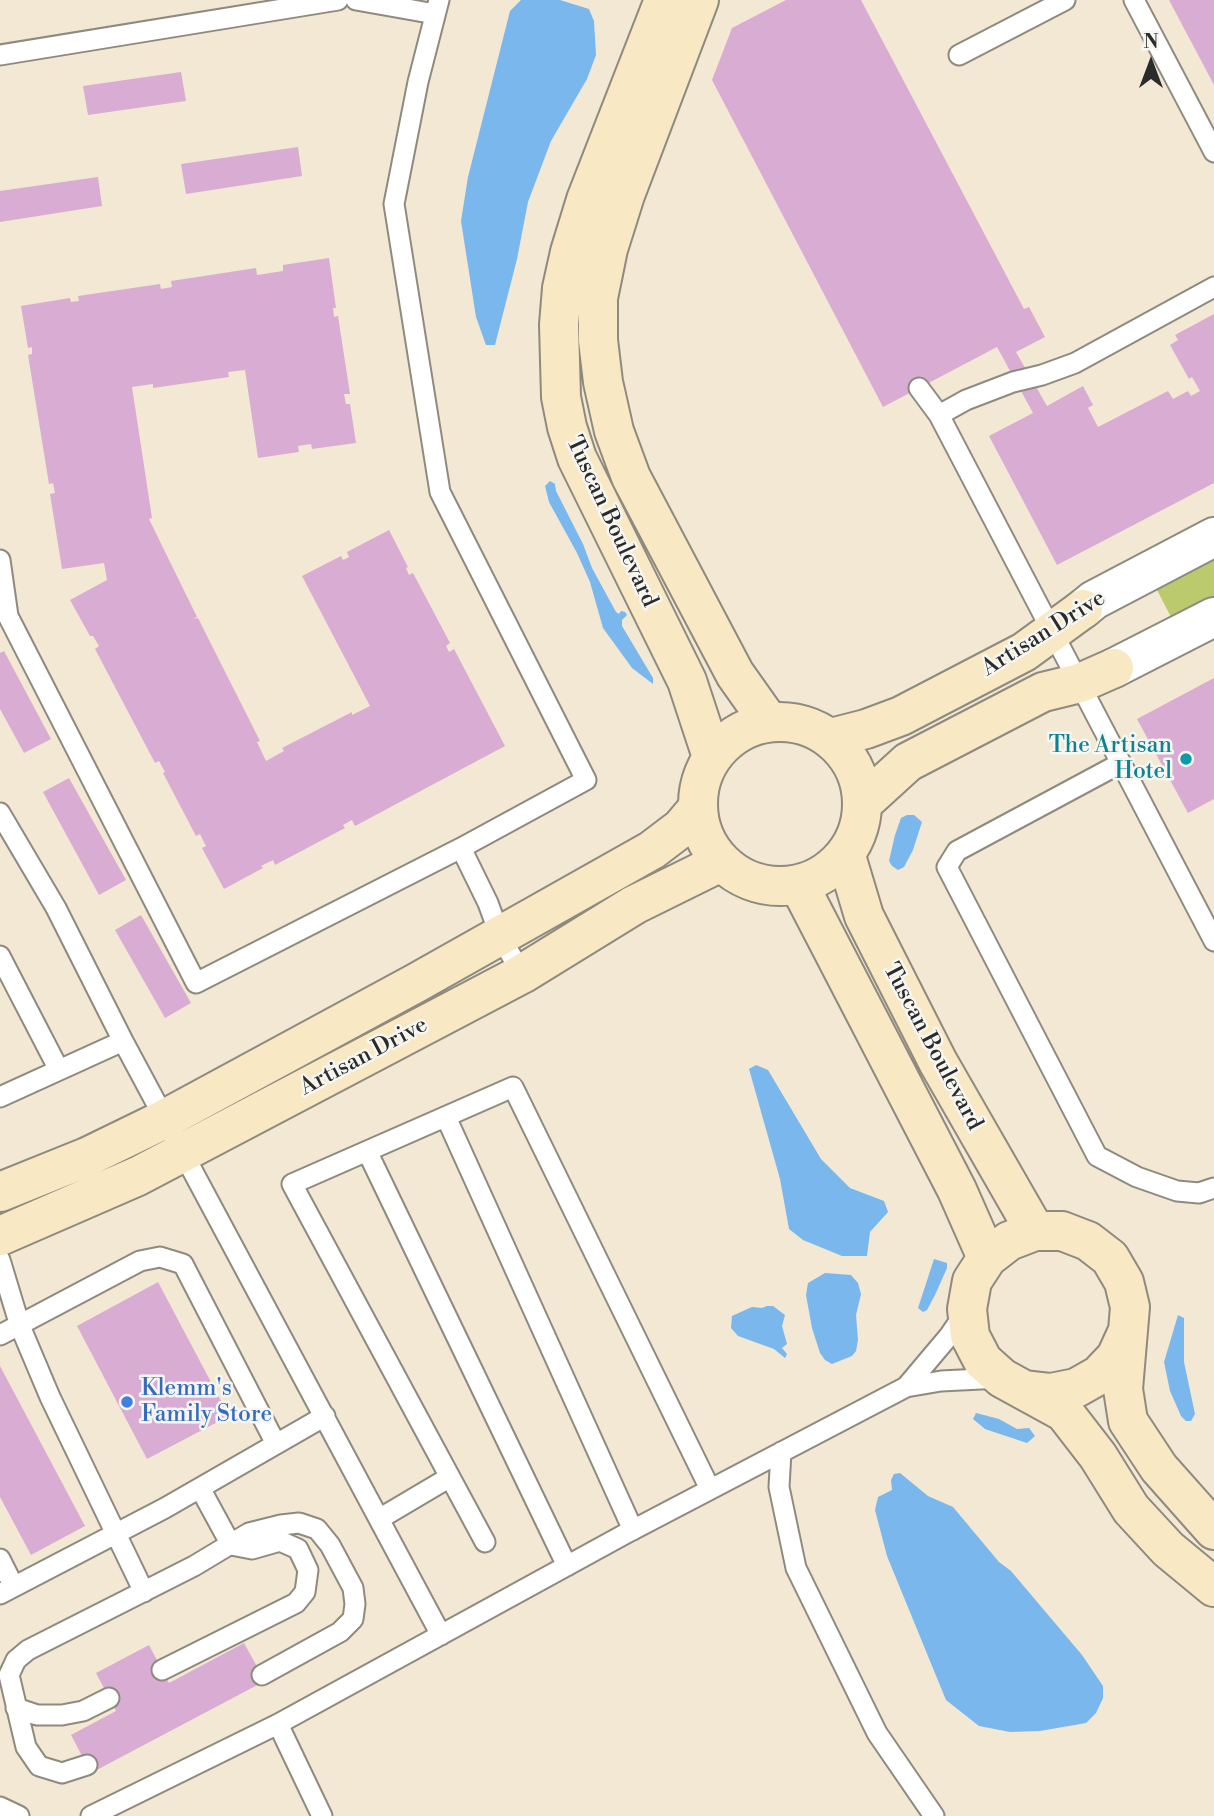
<!DOCTYPE html>
<style>
body{margin:0}
#map{position:relative;width:1214px;height:1816px;overflow:hidden;background:#f2e8d3;font-family:"Libre Bodoni",serif}
canvas{display:block}
.north{position:absolute;left:1116px;top:28px;width:70px;height:70px;-webkit-text-stroke:5px #f6f6f2;paint-order:stroke;rotate:0deg;font-size:19px;font-weight:700;line-height:28px;text-align:center;color:#2b2b2b}
.north::after{content:'';display:block;margin:auto;width:24px;height:32px;background:#2b2b2b;clip-path:polygon(50% 0,100% 100%,50% 72%,0 100%)}
</style>
<div id="map">
<canvas width="1214" height="1816"></canvas>
<div class="north">N</div>
</div>
<script>
const ctx = document.querySelector('canvas').getContext('2d');
ctx.lineJoin = 'round';
function fillPath(path, color) { ctx.fillStyle = color; ctx.fill(path, 'evenodd'); }
const shape = rows => new Path2D(rows.map(r => 'M' + r).join(''));
function stroke(path, color, width, dash) { ctx.strokeStyle = color; ctx.lineWidth = width; ctx.lineCap = dash ? 'butt' : 'round'; ctx.setLineDash(dash || []); ctx.stroke(path); }
function drawText(font, color, halo, rows, align = 'center') {
  ctx.font = font + ' "Libre Bodoni",serif'; ctx.lineWidth = 5; ctx.setLineDash([]); ctx.textBaseline = 'middle'; ctx.strokeStyle = halo; ctx.fillStyle = color; for (const [text, x, y, turn = 0] of rows) {
    ctx.save(); ctx.translate(x, y); ctx.rotate((+turn || 0) * Math.PI / 180); ctx.textAlign = isNaN(turn) ? turn : align; if (halo) ctx.strokeText(text, 0, 0); ctx.fillText(text, 0, 0); ctx.restore();
  }
}
fillPath(shape([
 [1214,558,1214,597,1172,619,1156,588]
]), '#bbca6c');
fillPath(shape([
 [521,0,560,0,589,9,594,21,596,55,587,79,551,141,528,202,517,259,495,345,486,345,476,317,461,221,468,177,510,11],
 [550,481,555,484,556,491,583,544,592,568,616,612,619,614,621,611,625,612,627,615,622,620,622,626,653,678,653,684,632,668,603,628,590,582,577,553,549,502,545,486],
 [907,815,914,815,922,822,913,850,904,867,898,870,892,866,889,861,895,835,901,818],
 [756,1065,768,1070,821,1159,850,1188,884,1201,888,1212,870,1232,867,1256,842,1256,803,1240,789,1229,780,1179,749,1069],
 [934,1259,947,1263,947,1268,935,1295,927,1310,923,1312,918,1308],
 [825,1273,851,1275,858,1283,861,1294,856,1315,858,1340,856,1351,852,1356,832,1364,825,1360,820,1353,812,1328,806,1295,808,1283],
 [767,1306,773,1306,785,1315,782,1326,787,1344,782,1348,787,1354,785,1358,774,1349,738,1336,731,1328,732,1316,752,1307,762,1308],
 [1178,1315,1184,1318,1184,1362,1195,1414,1191,1421,1186,1421,1181,1416,1170,1391,1164,1362],
 [976,1413,999,1419,1017,1429,1029,1428,1035,1436,1027,1443,985,1429,973,1419],
 [900,1473,928,1496,953,1507,999,1562,1011,1571,1082,1655,1103,1686,1103,1698,1096,1713,1086,1723,1040,1731,1010,1732,979,1726,946,1700,887,1556,875,1510,878,1497,892,1490,891,1480,894,1474]
]), '#7ab7ed');
fillPath(shape([
 [786,0,861,0,1024,309,1029,307,1045,337,1016,352,1047,406,1083,386,1093,405,1088,408,1098,427,1168,391,1173,399,1188,391,1191,396,1200,391,1192,377,1189,379,1170,345,1178,340,1175,335,1214,314,1214,483,1057,565,989,436,1033,413,997,347,883,407,712,80,732,28],
 [1169,0,1214,0,1214,85],
 [181,72,186,101,88,115,83,86],
 [298,147,302,176,186,194,181,164],
 [98,177,102,206,0,222,0,191],
 [329,258,336,308,333,308,334,317,338,316,350,394,344,394,346,404,350,404,356,443,312,449,311,444,298,446,299,452,258,458,245,370,228,372,229,377,153,388,153,384,132,387,152,518,149,519,197,617,193,619,198,618,260,741,257,742,266,761,284,751,282,748,352,712,352,715,370,706,302,576,341,556,343,560,349,557,347,552,389,530,408,567,406,568,409,575,413,573,450,643,446,646,449,652,454,649,505,746,355,826,352,820,343,825,345,828,275,865,273,860,261,866,263,868,224,889,202,848,206,846,200,834,196,836,163,773,165,772,159,761,155,763,95,649,99,646,93,636,90,636,70,600,107,580,104,563,62,569,50,494,55,493,53,483,49,484,28,355,32,354,32,347,28,348,21,306,70,298,71,302,79,301,78,296,160,284,161,289,172,287,171,281,256,268,257,275,283,271,283,265],
 [4,651,51,739,24,753,0,709,0,653],
 [1214,678,1214,799,1188,813,1137,719],
 [69,778,126,880,99,895,43,792],
 [141,915,191,1003,165,1018,115,930],
 [158,1282,229,1416,147,1459,77,1326],
 [0,1366,85,1526,31,1555,0,1497],
 [244,1643,265,1681,91,1773,71,1735,116,1711,96,1673,149,1645,169,1683]
]), '#d9add3');
const service = shape([
 [356,0,435,14],
 [439,0,418,82,394,204,440,492,586,780,461,848,488,903,500,936,522,974],
 [1134,0,1214,152],
 [0,55,338,0],
 [959,55,1065,0],
 [1214,287,1075,363,1042,375,1013,382,966,400,939,415,1214,941],
 [919,388,939,415],
 [0,560,8,616,196,983,461,848],
 [1121,763,957,851,947,867,1097,1156,1137,1177,1177,1191,1199,1193,1214,1188],
 [0,813,56,908,123,1041],
 [0,956,59,1070],
 [0,1097,123,1041,441,1635],
 [446,1117,633,1530],
 [367,1151,567,1566],
 [0,1260,20,1326,50,1397,144,1592],
 [0,1335,140,1261,160,1257,183,1264,276,1444],
 [906,1387,949,1336,964,1314],
 [781,1452,779,1487,796,1568,877,1733,934,1816],
 [200,1488,231,1545],
 [379,1519,450,1477],
 [485,1542,292,1184,513,1087,710,1489],
 [0,1559,13,1585],
 [0,1594,165,1508,325,1416],
 [162,1670,296,1603,305,1592,308,1570,298,1549,280,1541,252,1549,231,1545],
 [16,1708,37,1715,62,1715,83,1711,109,1698],
 [278,1724,625,1534,906,1387,941,1381,1001,1378],
 [87,1765,62,1773,39,1766,26,1747,9,1675,16,1660,28,1650,194,1566,249,1533,281,1525,299,1523,317,1529,330,1545,353,1588,355,1604,353,1619,340,1632,262,1675],
 [0,1807,19,1816],
 [91,1816,278,1724,322,1816]
]);
const tertiary = shape([
 [1083,609,1094,600,1214,537],
 [1114,668,1214,617]
]);
const secondary = shape([
 [664,0,586,200,570,252,562,288,559,325,561,397,567,427,577,458,687,681,712,757],
 [699,0,625,195,608,249,598,298,598,340,603,382,614,431,631,477,735,674,769,722],
 '698 804a82 82 0 1 1 164 0a82 82 0 1 1-164 0Z',
 [831,738,866,729,901,716,1024,652,1083,609],
 [863,803,908,762,1043,692,1080,683,1114,668],
 [846,856,864,916,938,1062,1035,1231],
 [799,885,957,1190,987,1258],
 [0,1192,87,1157,163,1120,416,983,652,850,681,828,697,809],
 [0,1236,138,1176,522,974,634,905,721,862],
 [1025,1390,1051,1393,1076,1388,1099,1375,1116,1357,1126,1335],
 [1214,1530,1159,1468,1128,1421,1123,1389,1130,1307,1124,1282,1110,1258,1088,1241,1062,1231,1035,1231,1009,1241,987,1258,972,1281,967,1309,970,1336,983,1361,1002,1378,1064,1412,1098,1456,1131,1509,1168,1549,1214,1587]
]);
stroke(service, '#8e8a7f', 23);
stroke(tertiary, '#8e8a7f', 42);
stroke(secondary, '#8e8a7f', 42);
stroke(service, '#fff', 19);
stroke(tertiary, '#fff', 38);
stroke(secondary, '#f8e8c3', 38);
for (const [x, y, r, color] of [
 [1186,759,7,"#0f9aa8"],
 [127,1402,7,"#3f7fe0"]
]) { const dot = new Path2D(); dot.arc(x, y, r, 0, 2 * Math.PI); ctx.fillStyle = color; ctx.fill(dot); stroke(dot, '#f6f6f2', 2.5); }
drawText('23px', '#2b2b2b', '#f6f6f2', [
 ["Tuscan Boulevard",611,522,65],
 ["Artisan Drive",1044,634,-32],
 ["Tuscan Boulevard",932,1047,62],
 ["Artisan Drive",364,1057,-28]
]);
drawText('23px', '#0d838f', '#f6f6f2', [
 ["The Artisan",1172,746],
 ["Hotel",1172,772]
], 'right');
drawText('23px', '#366cbe', '#f6f6f2', [
 ["Klemm's",141,1389],
 ["Family Store",141,1415]
], 'left');
</script>
